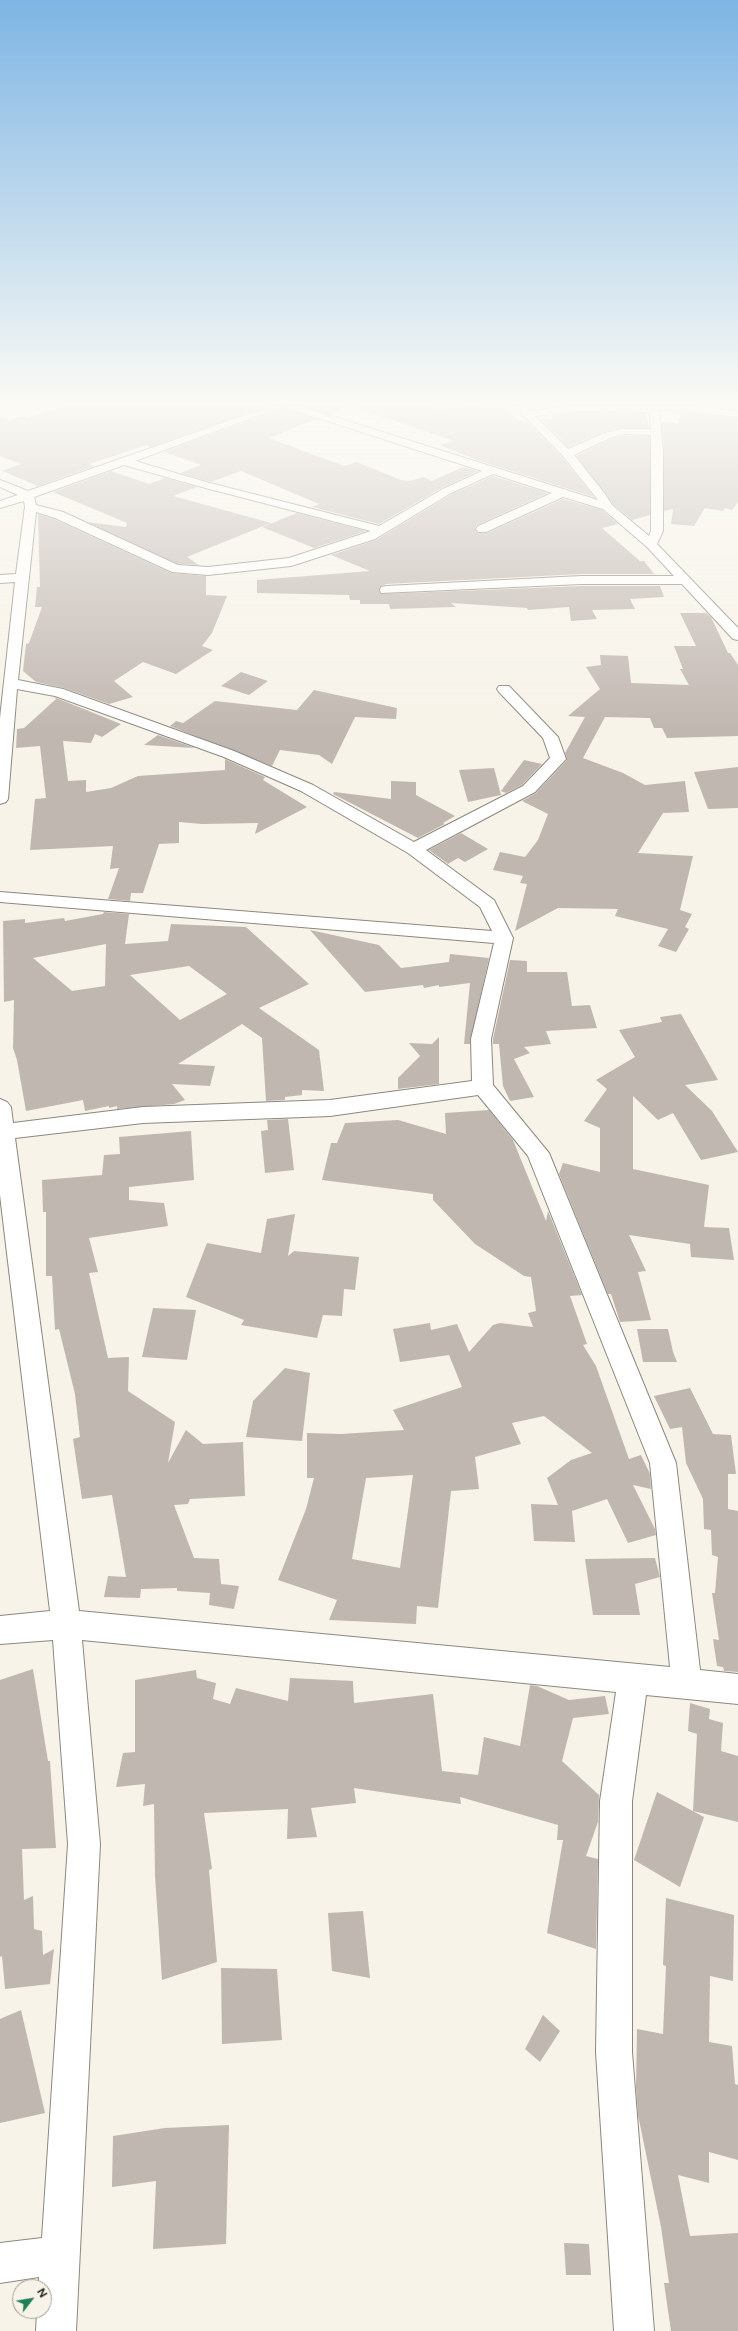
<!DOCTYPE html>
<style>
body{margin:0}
#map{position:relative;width:738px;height:2331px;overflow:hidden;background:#f7f3e9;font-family:Figtree,sans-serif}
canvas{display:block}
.north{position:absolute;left:12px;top:2279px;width:40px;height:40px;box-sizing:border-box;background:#f7f3e9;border:1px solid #a29f97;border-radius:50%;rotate:59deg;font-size:11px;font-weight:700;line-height:16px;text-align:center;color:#23211d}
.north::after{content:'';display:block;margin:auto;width:14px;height:18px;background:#1f8058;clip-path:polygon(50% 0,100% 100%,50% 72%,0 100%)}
</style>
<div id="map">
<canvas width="738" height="2331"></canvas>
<div class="north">N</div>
</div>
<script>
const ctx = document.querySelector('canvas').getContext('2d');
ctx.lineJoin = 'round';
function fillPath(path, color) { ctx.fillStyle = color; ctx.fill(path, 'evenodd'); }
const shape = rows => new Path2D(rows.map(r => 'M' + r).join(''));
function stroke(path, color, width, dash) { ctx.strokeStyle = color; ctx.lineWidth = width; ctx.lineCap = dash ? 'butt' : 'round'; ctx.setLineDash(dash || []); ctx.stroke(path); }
fillPath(shape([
 [66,406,268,406,150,447,147,445,89,464,95,466,38,486,2,471,21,464,0,456,0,416,9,420,22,416,28,418],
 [304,406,348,406,348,407,330,414],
 [360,406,433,406,433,409,482,406,488,408,506,407,518,420,526,421,562,457,594,497,477,460,440,445,454,441,360,409],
 [285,407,317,419,269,438,344,466,357,462,401,480,410,481,423,477,432,481,463,467,478,471,442,488,379,524,312,507,319,504,241,471,211,482,180,473,201,465,164,452],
 [580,412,646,413,649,428,620,428,601,433,568,447,541,419,552,419,552,416],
 [681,413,738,418,738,502,732,510,725,508,723,511,705,508,694,526,671,524,673,509,664,511,664,450,662,422,678,423],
 [624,436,650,436,650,515,632,520,613,504,576,456,611,439],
 [111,471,149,484,165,478,197,487,173,496,271,523,187,557,199,565,178,564,87,522,126,527,127,523,53,492],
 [493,476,548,493,477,525,475,528,477,533,487,533,563,499,602,510,618,524,602,528,640,561,644,561,654,574,581,574,386,584,380,587,380,594,581,586,660,586,664,597,630,599,635,609,592,610,597,619,571,621,569,607,528,610,527,608,451,603,456,607,390,609,389,604,360,604,360,600,350,600,349,595,257,593,257,580,370,571,331,555,376,540,452,494],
 [297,513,366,531,314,548,262,527],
 [38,514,54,519,171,573,206,576,206,595,227,596,212,633,202,646,213,650,176,674,143,662,114,681,133,697,109,704,64,688,36,682,23,671,26,644,29,643,42,607,35,607,37,587,40,587],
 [680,613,706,613,711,617,728,653,730,653,738,665,738,736,667,738,662,728,654,728,650,718,605,717,583,758,623,773,645,785,685,781,689,812,663,813,638,853,693,856,680,910,692,914,685,927,689,929,676,952,658,946,668,929,615,916,618,909,558,908,515,931,527,884,520,883,523,876,493,870,500,852,525,857,538,840,548,814,522,801,536,793,567,760,565,753,585,717,568,716,600,689,586,667,601,665,600,655,628,656,631,683,689,685,680,669,683,669,674,646,696,646],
 [241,672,268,681,249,695,221,686],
 [314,690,397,708,396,719,355,717,332,764,319,755,280,750,272,766,170,726,176,721,183,723,215,701,297,710],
 [54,697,121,724,102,737,95,734,91,743,63,741,68,781,86,780,86,792,111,788,138,776,225,770,225,759,265,777,263,780,307,807,255,834,258,823,202,824,179,822,179,843,159,844,143,893,131,893,130,901,108,899,119,868,110,869,113,846,30,850,35,799,46,798,40,746,16,748,17,729,24,728,56,699],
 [158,735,195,748,144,745],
 [524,760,542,764,522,785,506,793,501,791],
 [738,767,738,808,708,809,694,772],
 [494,768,501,795,468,802,459,770],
 [391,781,416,782,416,795,455,816,443,823,445,824,418,838,333,794,334,792,391,799],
 [461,833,488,849,465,862,458,858,448,864,429,850],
 [104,912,129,914,125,944,168,941,171,924,246,927,309,984,259,1008,319,1050,324,1091,302,1090,302,1095,285,1097,285,1100,266,1101,262,1038,242,1024,178,1064,215,1066,210,1086,172,1084,185,1100,174,1104,117,1109,117,1106,109,1108,109,1106,85,1111,83,1100,26,1111,17,1060,13,1048,14,1000,4,1002,3,921,25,919,25,923,64,918,65,921,103,914],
 [106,944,105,986,72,991,33,958],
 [189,966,227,994,180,1020,130,975],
 [310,930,379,945,401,968,449,962,450,954,489,958,470,1044,464,1044,470,983,439,987,439,985,424,988,423,985,365,992],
 [510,960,527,961,527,972,567,972,572,1006,590,1005,597,1028,546,1031,551,1044,524,1047,530,1053,514,1059,534,1097,510,1101,503,1086,499,1044,493,1044,493,1039],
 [681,1014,718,1080,685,1085,712,1111,738,1152,701,1160,673,1113,658,1120,633,1096,633,1169,709,1185,704,1227,729,1228,734,1260,691,1257,690,1244,629,1235,646,1271,638,1272,651,1320,620,1322,611,1294,608,1294,559,1174,563,1163,600,1172,600,1128,584,1121,607,1089,596,1080,635,1057,619,1030,662,1022,660,1017],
 [439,1037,439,1084,398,1089,398,1078,420,1056,409,1043,432,1044],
 [489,1110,513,1140,546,1221,548,1211,582,1295,570,1296,587,1344,583,1345,596,1366,629,1459,641,1455,650,1474,651,1489,633,1485,655,1529,656,1535,628,1543,607,1499,572,1511,575,1542,534,1541,531,1504,558,1505,547,1478,571,1460,592,1453,544,1416,512,1423,521,1444,475,1457,479,1489,451,1491,438,1608,417,1606,416,1624,329,1620,337,1600,278,1580,306,1509,314,1478,307,1478,307,1433,341,1434,404,1430,393,1410,462,1387,449,1355,400,1362,393,1329,430,1323,431,1330,457,1324,469,1352,493,1325,500,1323,533,1327,528,1313,536,1311,531,1277,524,1276,475,1244,433,1200,433,1194,322,1180,331,1143,337,1143,345,1123,398,1120,446,1134,445,1113],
 [413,1475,400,1568,352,1559,366,1478],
 [288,1119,294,1170,265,1173,261,1131,268,1130,267,1120],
 [191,1131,194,1180,129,1187,129,1200,164,1203,168,1226,89,1238,98,1272,89,1273,108,1358,129,1357,128,1391,175,1422,168,1463,186,1430,203,1444,243,1442,245,1496,190,1499,188,1504,174,1505,194,1558,219,1559,221,1584,239,1586,234,1609,209,1605,210,1593,177,1591,177,1588,141,1589,140,1598,104,1597,108,1576,126,1577,112,1495,82,1499,73,1439,80,1437,75,1394,59,1329,55,1330,52,1276,46,1276,46,1212,43,1212,42,1180,102,1175,104,1155,120,1154,119,1137],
 [295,1214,288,1256,294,1251,359,1257,355,1290,344,1289,342,1316,323,1315,317,1338,241,1325,244,1320,186,1297,207,1243,261,1253,267,1219],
 [153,1308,196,1310,187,1360,142,1357],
 [637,1329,668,1329,673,1352,677,1362,643,1362],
 [285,1368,310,1373,302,1441,246,1437,253,1401],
 [690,1388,713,1434,731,1435,736,1474,728,1474,728,1509,738,1511,738,1672,724,1671,723,1667,717,1666,713,1639,719,1640,712,1593,715,1593,718,1557,712,1555,711,1530,704,1529,703,1499,686,1463,682,1427,670,1429,654,1396],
 [655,1558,660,1577,635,1584,640,1615,593,1615,585,1559],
 [33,1669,48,1761,50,1761,56,1848,22,1849,24,1900,33,1896,34,1929,42,1931,43,1955,54,1949,50,1984,5,1989,2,1956,0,1957,0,1680],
 [196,1670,197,1678,216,1683,213,1699,230,1704,236,1688,288,1701,290,1678,353,1681,354,1703,433,1694,442,1771,478,1775,484,1737,520,1746,530,1685,537,1686,569,1700,605,1696,609,1714,573,1718,562,1761,599,1795,598,1822,586,1856,598,1859,596,1949,547,1933,563,1840,557,1840,558,1825,460,1797,461,1804,354,1788,356,1803,311,1808,317,1837,287,1839,288,1809,204,1813,212,1869,209,1870,217,1962,162,1980,155,1876,154,1804,143,1806,145,1784,116,1787,123,1753,135,1752,135,1680],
 [690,1703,710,1709,709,1719,723,1723,721,1751,738,1756,738,1822,693,1811,697,1734,688,1731],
 [657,1792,704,1817,680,1887,634,1860],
 [666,1898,734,1915,733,1981,710,1976,709,2042,732,2046,735,2084,738,2085,738,2160,709,2152,709,2183,678,2175,690,2236,738,2233,738,2331,671,2331,664,2283,669,2283,661,2227,638,2115,636,2087,637,2029,663,2034,666,1966,663,1965],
 [363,1911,370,1978,332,1971,328,1913],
 [221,1968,277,1969,282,2040,222,2044],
 [21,2010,45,2113,0,2123,0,2019],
 [543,2015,560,2031,540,2062,525,2049],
 [229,2125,226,2244,153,2249,156,2181,112,2187,113,2136,165,2128],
 [564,2243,589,2244,591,2275,566,2275]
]), '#c1b7b1');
const minor = shape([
 [271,406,284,406,135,461,206,482,379,526,443,489,482,471,287,408,286,406,300,406,598,500,563,456,514,406,524,406,529,411,574,406,686,406,738,411,738,417,659,409,663,450,663,531,657,544,738,628,738,640,733,639,682,584,581,584,381,593,380,590,381,587,386,586,581,576,674,576,647,547,603,509,563,497,486,532,478,532,476,529,478,526,552,493,493,474,451,493,375,539,291,566,208,575,172,572,55,518,36,512,18,680,63,689,234,751,313,785,414,842,523,786,550,758,543,738,499,692,497,689,499,686,509,686,558,737,566,759,535,792,426,850,494,900,513,938,491,1039,493,1085,549,1153,676,1463,700,1670,738,1674,738,1704,646,1695,632,1801,632,2052,654,2331,614,2331,596,2052,600,1801,616,1692,82,1640,100,1844,76,2331,36,2331,37,2311,44,2311,44,2287,39,2287,39,2277,0,2283,0,2243,42,2238,68,1844,53,1640,0,1644,0,1616,50,1611,0,1195,0,1099,7,1102,11,1107,13,1123,143,1107,330,1100,472,1081,471,1039,494,943,0,902,0,892,492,931,480,907,408,853,301,791,224,757,55,696,17,689,8,799,6,802,0,804,0,718,15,582,0,583,0,575,16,574,25,507,24,501,0,508,0,501,18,495,0,487,0,480,28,491,271,406],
 [580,411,649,412,651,429,620,429,602,434,568,449,535,416,580,411],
 [624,434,651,435,651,531,649,536,612,505,605,494,574,455,610,438,624,434],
 [124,465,198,486,371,531,289,558,208,567,178,565,63,512,36,505,34,497,124,465],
 [478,1095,528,1156,650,1463,670,1667,79,1611,15,1138,143,1123,330,1116,478,1095]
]);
stroke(minor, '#8c887f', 2);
fillPath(minor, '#fff');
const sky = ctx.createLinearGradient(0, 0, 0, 732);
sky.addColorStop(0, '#7eb5e4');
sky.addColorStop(0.55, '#fbfaf5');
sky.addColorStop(1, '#fbfaf500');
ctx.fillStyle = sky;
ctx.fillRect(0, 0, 738, 732);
</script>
